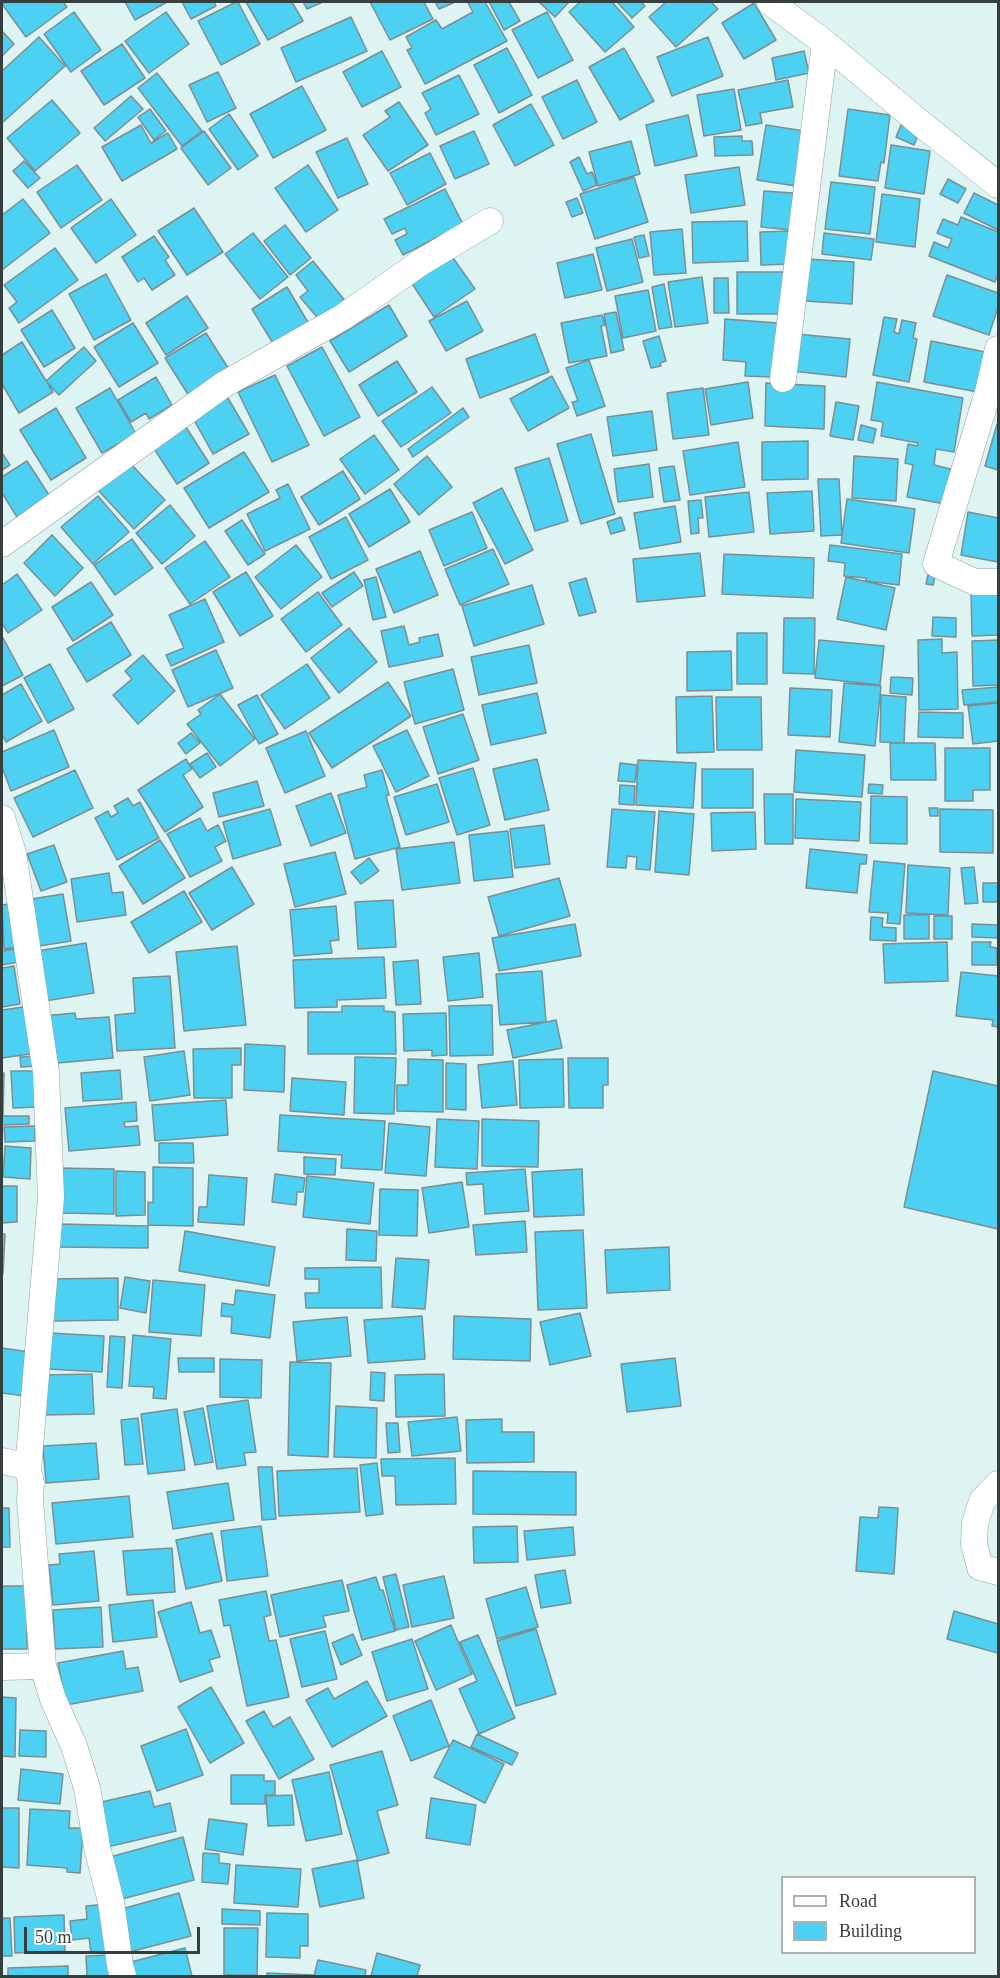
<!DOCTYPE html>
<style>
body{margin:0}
#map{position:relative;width:1000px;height:1978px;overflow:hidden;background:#def4f3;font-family:Georgia,serif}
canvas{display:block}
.frame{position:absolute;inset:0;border:3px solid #363e3e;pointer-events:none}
.legend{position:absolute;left:781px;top:1876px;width:195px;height:78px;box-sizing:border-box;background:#fff;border:2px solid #afb2b2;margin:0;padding:8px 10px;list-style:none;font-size:18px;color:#363e3e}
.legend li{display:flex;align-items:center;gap:12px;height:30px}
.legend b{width:30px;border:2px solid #afb2b2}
.scale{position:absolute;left:24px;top:1927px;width:176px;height:27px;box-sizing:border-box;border:3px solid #363e3e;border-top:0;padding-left:8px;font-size:18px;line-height:21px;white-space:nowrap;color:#363e3e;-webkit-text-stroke:4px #fff;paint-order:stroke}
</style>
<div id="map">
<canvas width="1000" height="1978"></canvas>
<div class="frame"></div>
<ul class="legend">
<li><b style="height:8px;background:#fff"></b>Road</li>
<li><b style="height:16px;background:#4cd1f2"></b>Building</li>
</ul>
<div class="scale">50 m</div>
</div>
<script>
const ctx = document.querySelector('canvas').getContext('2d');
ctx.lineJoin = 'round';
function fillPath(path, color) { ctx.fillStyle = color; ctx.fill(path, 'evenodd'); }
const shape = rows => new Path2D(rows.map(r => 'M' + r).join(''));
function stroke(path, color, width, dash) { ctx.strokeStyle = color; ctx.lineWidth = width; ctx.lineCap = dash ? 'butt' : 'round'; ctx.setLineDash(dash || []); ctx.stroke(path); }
const building = shape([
 [6,2,63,2,67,7,26,37,2,4,6,2],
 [125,2,167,2,135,20,125,2],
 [182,2,214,2,216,6,191,19,182,2],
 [236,2,238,2,260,44,221,65,198,21,236,2],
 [246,2,292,2,303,21,268,40,246,2],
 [303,2,323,2,307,9,303,2],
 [370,2,424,2,433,19,390,40,370,2],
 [435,2,455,2,439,9,435,2],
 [471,2,485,2,507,41,425,84,407,50,412,48,406,37,436,20,442,29,473,12,468,3,471,2],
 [489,2,509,2,520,21,504,30,489,2],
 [539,2,567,2,568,3,555,17,539,2],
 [580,2,612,2,634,27,605,52,569,12,580,2],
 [617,2,641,2,645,6,632,18,617,2],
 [666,2,711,2,718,9,676,47,649,17,666,2],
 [754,3,776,40,744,59,722,23,754,3],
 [74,12,101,50,71,72,44,34,74,12],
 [166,12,189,44,149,73,125,41,166,12],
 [547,12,573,60,538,78,512,30,547,12],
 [351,17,367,51,296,82,281,48,351,17],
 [2,31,14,44,2,56,2,31],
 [39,37,65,66,2,123,2,71,39,37],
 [708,37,723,76,672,96,657,57,708,37],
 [122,44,145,78,104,105,81,71,122,44],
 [507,48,532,95,499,113,474,65,507,48],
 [624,48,654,101,620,120,589,67,624,48],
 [382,51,401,87,362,107,343,72,382,51],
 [804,51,809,73,776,80,772,58,804,51],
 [218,72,236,108,207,122,189,85,218,72],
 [157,73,202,131,182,146,138,88,157,73],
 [459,75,479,114,436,135,425,113,431,109,422,93,459,75],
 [577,80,597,122,563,139,542,97,577,80],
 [788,80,793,107,760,113,762,123,746,126,738,90,788,80],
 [302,86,326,130,273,158,250,114,302,86],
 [734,89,741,130,704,136,697,95,734,89],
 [131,96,143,109,105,141,94,128,131,96],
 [52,100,80,133,35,171,7,138,52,100],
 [399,102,428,145,388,171,363,135,390,117,385,111,399,102],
 [531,104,554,145,515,166,493,125,531,104],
 [150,109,166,131,154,140,138,117,150,109],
 [848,109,890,115,884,163,881,162,878,181,839,176,848,109],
 [229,114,258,156,238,170,209,129,229,114],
 [688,115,697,156,655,166,646,125,688,115],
 [141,125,151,143,168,133,177,149,122,181,102,147,141,125],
 [766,125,804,131,796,186,757,180,766,125],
 [901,125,919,133,914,145,896,137,901,125],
 [204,131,231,168,208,185,181,148,204,131],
 [474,131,489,164,455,179,440,146,474,131],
 [742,136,742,141,752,141,753,155,715,156,714,137,742,136],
 [347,138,368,184,338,198,316,152,347,138],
 [631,141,640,174,598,186,589,152,631,141],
 [891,145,930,151,924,194,885,188,891,145],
 [430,153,446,184,407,205,390,173,430,153],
 [579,157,587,174,592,172,597,185,583,191,570,162,579,157],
 [24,161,40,178,28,188,13,171,24,161],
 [77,165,102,200,61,228,37,192,77,165],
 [308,165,338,210,306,232,275,188,308,165],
 [739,167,745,205,691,213,685,175,739,167],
 [634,177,648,222,595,239,580,194,634,177],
 [948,179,966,189,958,203,940,194,948,179],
 [831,182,875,187,870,234,825,229,831,182],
 [445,189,463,224,403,255,395,240,407,234,405,228,392,234,384,219,445,189],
 [764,191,793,193,791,230,761,227,764,191],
 [974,193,998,205,998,230,964,213,974,193],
 [882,194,920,199,915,247,876,242,882,194],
 [577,198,583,213,572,217,566,202,577,198],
 [23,199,50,233,2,270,2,215,23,199],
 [111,199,136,235,96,263,71,228,111,199],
 [194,208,223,252,187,275,158,231,194,208],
 [961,217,998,232,998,273,995,282,929,256,934,242,948,248,952,239,937,233,943,219,958,225,961,217],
 [747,221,748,261,693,263,692,222,747,221],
 [285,225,311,258,290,275,264,241,285,225],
 [682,229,686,273,654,275,650,232,682,229],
 [791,231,792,264,761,265,760,232,791,231],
 [253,233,288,277,260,299,225,254,253,233],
 [824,233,874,239,871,260,822,254,824,233],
 [644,235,649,256,639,258,634,237,644,235],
 [154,236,169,257,165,260,175,275,152,290,144,278,138,282,122,257,154,236],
 [632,239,643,282,607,291,596,248,632,239],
 [55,248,78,280,19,323,9,308,17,302,4,285,55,248],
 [593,254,602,290,565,298,557,263,593,254],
 [451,255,475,289,434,317,411,282,451,255],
 [807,259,854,262,852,304,805,301,807,259],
 [313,261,346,302,321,322,300,297,308,291,296,275,313,261],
 [737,272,787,272,787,314,737,314,737,272],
 [106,274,131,320,94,340,69,294,106,274],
 [947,275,998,293,998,307,989,335,933,316,947,275],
 [702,277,708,323,675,327,668,282,702,277],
 [714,278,728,278,729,313,714,313,714,278],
 [664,284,672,327,659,329,652,287,664,284],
 [287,287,309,324,274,345,252,309,287,287],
 [648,290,656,331,623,338,615,296,648,290],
 [187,296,208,328,166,355,146,323,187,296],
 [467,301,483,331,446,351,429,321,467,301],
 [389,305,407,336,349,372,330,341,389,305],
 [52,310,75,348,44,367,21,330,52,310],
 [616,312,624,350,611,353,604,314,616,312],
 [602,315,605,325,601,326,607,356,569,363,561,323,602,315],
 [884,317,897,319,894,332,899,334,902,320,916,323,913,338,917,339,909,382,873,375,884,317],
 [725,319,777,323,773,377,745,376,746,362,723,360,725,319],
 [133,323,158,363,119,387,94,347,133,323],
 [206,333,230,371,189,396,165,358,206,333],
 [535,334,549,372,480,398,466,359,535,334],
 [796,334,850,339,846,377,792,371,796,334],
 [659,336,666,361,660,363,661,366,651,368,643,341,659,336],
 [931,341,990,353,983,393,924,382,931,341],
 [22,342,53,392,19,413,2,384,2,355,22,342],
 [84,347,96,361,59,395,46,381,84,347],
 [322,347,360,417,324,436,287,366,322,347],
 [589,360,605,406,577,416,572,402,578,401,566,368,589,360],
 [397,361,417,392,378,416,359,385,397,361],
 [275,375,309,445,272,462,238,392,275,375],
 [552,376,569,408,528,431,510,399,552,376],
 [156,377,172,405,149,419,146,413,131,422,118,400,156,377],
 [748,382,753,418,711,425,705,389,748,382],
 [877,382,963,398,954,452,936,449,934,465,951,469,945,504,907,497,913,465,905,463,908,444,917,446,918,443,881,436,883,422,871,420,877,382],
 [766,383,825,386,824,429,765,426,766,383],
 [432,387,451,413,401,447,382,421,432,387],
 [110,388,136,434,102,453,76,408,110,388],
 [703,388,709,435,673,439,667,393,703,388],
 [225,393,249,434,213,454,190,413,225,393],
 [836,402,859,406,853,440,830,436,836,402],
 [56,408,86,458,51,480,20,430,56,408],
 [463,408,469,417,413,457,408,449,463,408],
 [652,411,657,450,613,456,607,417,652,411],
 [184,424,209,463,177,484,151,444,184,424],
 [997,424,998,425,998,470,985,466,997,424],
 [861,425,876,429,873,443,858,440,861,425],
 [591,434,615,514,581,524,557,444,591,434],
 [374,435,399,470,365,494,340,459,374,435],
 [808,441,808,479,762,480,762,442,808,441],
 [738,442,745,487,690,495,683,451,738,442],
 [244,452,269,492,209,528,184,488,244,452],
 [2,453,10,465,2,470,2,453],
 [427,456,452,487,419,515,394,484,427,456],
 [854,456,898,459,896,501,852,498,854,456],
 [549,458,568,521,535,531,515,468,549,458],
 [27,461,49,495,17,517,2,493,2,477,27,461],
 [128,461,165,500,134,529,97,489,128,461],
 [649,464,653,497,618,502,614,469,649,464],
 [674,466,680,500,664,502,659,468,674,466],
 [343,471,360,499,319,525,301,497,343,471],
 [818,479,839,479,842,535,821,536,818,479],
 [288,484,310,529,265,551,247,514,280,498,276,490,288,484],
 [502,488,533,550,505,564,473,503,502,488],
 [390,489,410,522,369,547,349,514,390,489],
 [812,491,814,531,770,534,767,493,812,491],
 [749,492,754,532,709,537,705,497,749,492],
 [98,496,129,532,93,564,61,527,98,496],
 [847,499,915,509,909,553,841,543,847,499],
 [701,500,703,518,698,518,699,533,691,534,688,501,701,500],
 [170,505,195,536,162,564,136,533,170,505],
 [675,506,681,542,640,549,634,513,675,506],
 [472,512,487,548,444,566,429,530,472,512],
 [968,512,998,518,998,562,961,555,968,512],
 [346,517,368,560,331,579,309,537,346,517],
 [621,517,625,530,611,534,607,522,621,517],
 [242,520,265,554,248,565,225,531,242,520],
 [52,535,83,568,55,596,24,563,52,535],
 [132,539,153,568,115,595,94,565,132,539],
 [205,541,230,577,190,604,165,568,205,541],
 [296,545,322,577,281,609,255,577,296,545],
 [830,545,902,554,899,585,866,581,866,578,844,576,845,563,828,561,830,545],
 [493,549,509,584,460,605,445,569,493,549],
 [420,551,438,595,394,613,376,569,420,551],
 [700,553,705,596,637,602,633,559,700,553],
 [724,554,814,558,813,598,722,594,724,554],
 [929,570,936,571,933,585,926,584,929,570],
 [246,572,273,616,240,636,213,592,246,572],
 [354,572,363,586,332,607,322,593,354,572],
 [17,574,42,610,8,633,2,623,2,585,17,574],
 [376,577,386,617,373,620,364,580,376,577],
 [846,577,895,588,886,630,837,619,846,577],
 [586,578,596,612,579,616,569,583,586,578],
 [91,582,113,615,73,641,52,607,91,582],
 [532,585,544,624,474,646,462,606,532,585],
 [318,592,342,625,306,652,281,619,318,592],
 [998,592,998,635,972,636,971,593,998,592],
 [205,599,224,642,171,666,166,655,184,648,169,615,205,599],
 [933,617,956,618,956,637,932,636,933,617],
 [784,618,815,618,814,674,783,673,784,618],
 [111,622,131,655,87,682,67,649,111,622],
 [404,626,409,645,420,642,419,638,438,634,443,656,389,667,381,631,404,626],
 [349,628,377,662,339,693,311,658,349,628],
 [737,633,767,633,767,684,737,684,737,633],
 [2,636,23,675,2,686,2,636],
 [942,639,942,653,957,652,958,709,919,710,918,640,942,639],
 [819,640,884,646,880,685,815,678,819,640],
 [998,640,998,685,973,686,972,641,998,640],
 [529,645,537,683,479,695,471,657,529,645],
 [216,650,233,688,188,707,172,670,216,650],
 [731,651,732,690,687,691,687,652,731,651],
 [143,655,175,691,138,724,113,695,132,679,125,671,143,655],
 [50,664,74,709,48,723,24,678,50,664],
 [307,664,330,698,285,729,261,695,307,664],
 [453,669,464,710,415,724,404,682,453,669],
 [891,677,913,678,912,695,890,693,891,677],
 [388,682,411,716,332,768,309,733,388,682],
 [844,683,881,686,875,746,839,742,844,683],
 [21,684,42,721,6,742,2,734,2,695,21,684],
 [998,687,998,702,964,705,962,690,998,687],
 [790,688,832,690,830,737,788,735,790,688],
 [537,693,546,733,491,745,482,705,537,693],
 [220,694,255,739,220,766,187,724,201,714,198,710,220,694],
 [257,695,278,734,259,744,238,705,257,695],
 [881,695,906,697,904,743,880,742,881,695],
 [712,696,714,752,677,753,676,697,712,696],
 [716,697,761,697,762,750,717,750,716,697],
 [998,703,998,741,973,744,968,706,998,703],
 [919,712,963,713,963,738,918,737,919,712],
 [463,714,479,760,438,774,423,727,463,714],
 [54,730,69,767,11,791,2,767,2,752,54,730],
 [407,730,429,776,396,792,373,746,407,730],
 [306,731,325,776,285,793,266,748,306,731],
 [191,733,200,743,186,754,178,743,191,733],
 [890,743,935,743,936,780,891,780,890,743],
 [945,748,990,748,990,790,973,790,973,801,945,801,945,748],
 [796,750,865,755,862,797,794,792,796,750],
 [207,753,216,767,200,778,190,764,207,753],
 [186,759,192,769,183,775,203,807,165,832,138,790,186,759],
 [537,759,549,810,505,820,493,769,537,759],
 [638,760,696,763,693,808,636,805,638,760],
 [620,763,637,765,635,782,618,781,620,763],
 [473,768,490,825,457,835,439,778,473,768],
 [702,769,753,769,753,808,702,808,702,769],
 [75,770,93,808,33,837,14,798,75,770],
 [382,770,389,795,386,796,400,847,355,859,338,795,367,787,364,775,382,770],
 [257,781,264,806,219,817,213,793,257,781],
 [437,784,449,822,406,835,394,797,437,784],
 [869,784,883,785,882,794,868,793,869,784],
 [620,785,635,786,634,805,619,804,620,785],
 [331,793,346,833,311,846,296,806,331,793],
 [764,794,793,794,793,844,765,844,764,794],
 [871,796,907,797,907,844,870,843,871,796],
 [128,798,133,806,140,802,159,838,117,860,95,818,108,811,111,817,118,813,114,806,128,798],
 [796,799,861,802,859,841,795,838,796,799],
 [929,808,938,808,938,816,930,816,929,808],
 [270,809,281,845,233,859,223,822,270,809],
 [612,809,655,812,650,870,636,869,637,857,627,856,626,868,607,867,612,809],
 [940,809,993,810,993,853,940,852,940,809],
 [659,811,694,814,689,875,655,872,659,811],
 [755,812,756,849,712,851,711,813,755,812],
 [200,818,207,831,218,825,226,841,215,847,222,861,190,877,167,834,200,818],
 [544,825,550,864,515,868,510,829,544,825],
 [508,831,513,877,474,881,469,835,508,831],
 [160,840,185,878,143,904,119,866,160,840],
 [454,842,460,883,402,890,396,849,454,842],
 [54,845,67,882,41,891,27,854,54,845],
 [810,849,867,855,866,864,860,864,857,893,806,888,810,849],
 [335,852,346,894,295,907,284,864,335,852],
 [369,858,379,871,361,884,351,872,369,858],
 [874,861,905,864,900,924,887,923,888,913,869,912,874,861],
 [908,865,950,868,948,915,906,913,908,865],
 [232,867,254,904,212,930,189,893,232,867],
 [974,867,978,903,965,904,961,868,974,867],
 [109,873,112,893,123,892,126,915,77,922,71,879,109,873],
 [559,878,570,916,499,936,488,897,559,878],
 [983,883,998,883,998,902,983,902,983,883],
 [184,891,202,922,149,953,131,922,184,891],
 [63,894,71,941,33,947,25,900,63,894],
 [393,900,396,947,358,949,355,902,393,900],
 [16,903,21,947,4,949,2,905,16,903],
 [336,906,339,940,330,941,332,953,294,956,290,910,336,906],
 [904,915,929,915,929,939,904,939,904,915],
 [934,916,952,916,952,939,934,939,934,916],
 [871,917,883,918,882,927,896,928,896,941,870,940,871,917],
 [575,924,581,956,499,971,492,938,575,924],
 [972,924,998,925,998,938,972,937,972,924],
 [947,942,948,981,885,983,883,944,947,942],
 [972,942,991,942,990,947,997,948,997,965,972,965,972,942],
 [86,943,94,993,45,1001,37,951,86,943],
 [237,946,246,1025,184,1031,176,952,237,946],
 [21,948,24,961,2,965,2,951,21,948],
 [479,953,483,997,448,1001,443,957,479,953],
 [384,957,386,998,337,1000,337,1007,295,1008,293,960,384,957],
 [418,960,421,1004,396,1005,393,962,418,960],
 [14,966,20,1004,2,1007,2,968,14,966],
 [542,971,546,1022,500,1025,496,974,542,971],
 [961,972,998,976,998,1027,992,1026,993,1020,956,1016,961,972],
 [170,976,175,1048,117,1051,115,1015,135,1013,133,978,170,976],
 [492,1005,493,1055,450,1056,449,1006,492,1005],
 [30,1006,37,1053,2,1058,2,1010,30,1006],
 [342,1006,384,1006,384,1011,395,1012,396,1054,308,1054,308,1012,342,1012,342,1006],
 [75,1013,76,1019,109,1017,113,1058,47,1064,43,1016,75,1013],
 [446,1013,447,1055,432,1056,432,1050,404,1051,403,1014,446,1013],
 [556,1020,562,1048,513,1058,507,1030,556,1020],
 [245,1044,285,1046,284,1092,244,1090,245,1044],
 [241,1048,241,1065,232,1065,232,1098,194,1098,193,1049,241,1048],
 [184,1051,190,1095,150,1101,144,1057,184,1051],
 [36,1056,36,1066,21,1067,20,1057,36,1056],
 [355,1057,396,1058,394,1114,354,1113,355,1057],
 [568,1058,608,1058,608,1085,603,1085,603,1108,569,1108,568,1058],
 [408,1059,443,1060,443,1112,397,1111,397,1085,408,1085,408,1059],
 [563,1059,564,1107,520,1108,519,1060,563,1059],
 [513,1061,517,1105,482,1108,478,1065,513,1061],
 [446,1063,466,1064,466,1110,446,1109,446,1063],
 [120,1070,122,1099,83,1101,81,1073,120,1070],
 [11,1071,36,1071,37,1107,13,1108,11,1071],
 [933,1071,998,1086,998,1229,904,1207,933,1071],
 [2,1073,4,1073,3,1116,2,1115,2,1073],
 [292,1078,346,1082,344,1115,290,1111,292,1078],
 [226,1100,228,1135,155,1141,152,1105,226,1100],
 [136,1102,137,1121,124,1122,125,1127,138,1126,140,1145,69,1151,65,1108,136,1102],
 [280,1115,385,1121,382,1170,341,1168,342,1155,278,1151,280,1115],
 [2,1116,29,1116,29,1124,2,1125,2,1116],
 [437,1119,479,1121,477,1169,435,1167,437,1119],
 [482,1119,539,1121,538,1167,482,1166,482,1119],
 [389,1123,430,1127,426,1176,385,1173,389,1123],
 [35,1126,35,1141,5,1142,4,1127,35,1126],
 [159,1143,193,1143,194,1163,159,1163,159,1143],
 [5,1146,31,1148,30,1179,3,1177,5,1146],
 [304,1157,336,1159,335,1175,304,1174,304,1157],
 [153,1167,193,1168,193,1226,148,1225,148,1202,153,1203,153,1167],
 [57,1168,114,1169,114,1214,57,1213,57,1168],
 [525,1169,529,1211,485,1214,483,1184,467,1185,466,1173,525,1169],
 [582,1169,584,1215,534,1217,532,1172,582,1169],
 [116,1171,145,1172,145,1215,116,1216,116,1171],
 [275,1174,305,1178,303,1192,297,1192,296,1205,272,1202,275,1174],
 [209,1175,247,1178,244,1225,198,1222,199,1207,207,1207,209,1175],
 [307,1176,374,1183,370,1224,303,1217,307,1176],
 [462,1182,469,1227,429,1233,422,1188,462,1182],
 [2,1186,17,1186,17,1222,2,1223,2,1186],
 [380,1189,418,1190,417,1236,379,1235,380,1189],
 [525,1221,527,1252,476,1255,473,1225,525,1221],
 [58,1224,148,1226,148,1248,58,1247,58,1224],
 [347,1229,377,1231,376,1261,346,1260,347,1229],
 [583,1230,587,1308,538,1310,535,1232,583,1230],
 [185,1231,275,1247,269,1286,179,1271,185,1231],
 [2,1234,5,1234,3,1274,2,1274,2,1234],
 [669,1247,670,1290,607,1293,605,1250,669,1247],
 [396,1258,429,1260,425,1309,392,1307,396,1258],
 [381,1267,382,1308,306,1308,305,1293,319,1293,319,1279,305,1279,305,1268,381,1267],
 [125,1277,150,1281,146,1313,120,1308,125,1277],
 [118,1278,118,1320,53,1321,52,1279,118,1278],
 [153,1280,205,1285,201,1336,149,1332,153,1280],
 [236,1290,275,1295,270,1338,231,1333,232,1317,221,1316,222,1303,234,1305,236,1290],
 [580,1313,591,1356,550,1365,540,1322,580,1313],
 [422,1316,425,1359,368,1363,364,1320,422,1316],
 [454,1316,531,1319,530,1361,453,1359,454,1316],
 [347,1317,351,1356,297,1361,293,1322,347,1317],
 [50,1333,104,1336,102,1372,48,1369,50,1333],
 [133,1335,171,1339,166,1399,153,1398,154,1387,129,1386,133,1335],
 [110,1336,125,1337,122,1388,107,1387,110,1336],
 [2,1348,30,1352,25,1396,2,1393,2,1348],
 [178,1358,214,1358,214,1372,179,1372,178,1358],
 [675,1358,681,1406,627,1412,621,1364,675,1358],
 [220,1359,262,1360,261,1398,220,1397,220,1359],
 [290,1362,331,1363,328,1457,288,1455,290,1362],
 [371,1372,385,1373,384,1401,370,1400,371,1372],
 [92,1374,94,1414,43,1415,42,1375,92,1374],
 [444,1374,445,1416,396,1417,395,1375,444,1374],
 [248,1400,256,1452,244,1453,246,1465,217,1469,207,1406,248,1400],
 [336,1406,377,1408,376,1458,334,1457,336,1406],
 [203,1408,213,1462,195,1465,184,1412,203,1408],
 [177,1409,185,1470,148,1474,141,1414,177,1409],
 [457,1417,461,1451,412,1456,408,1422,457,1417],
 [138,1418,143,1464,125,1465,121,1420,138,1418],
 [502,1419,502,1432,534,1432,534,1462,467,1463,466,1420,502,1419],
 [386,1423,398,1423,400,1452,388,1453,386,1423],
 [96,1443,99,1479,46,1483,43,1446,96,1443],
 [455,1458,456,1504,396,1505,395,1476,382,1476,381,1459,455,1458],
 [377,1463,383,1514,366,1516,360,1465,377,1463],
 [258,1467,272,1467,276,1519,262,1520,258,1467],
 [357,1468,360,1512,279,1516,277,1471,357,1468],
 [473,1471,576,1472,576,1515,473,1514,473,1471],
 [228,1483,234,1520,173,1529,167,1492,228,1483],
 [129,1496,133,1537,56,1544,52,1503,129,1496],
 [879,1507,898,1508,894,1574,856,1571,860,1517,878,1518,879,1507],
 [2,1508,9,1508,10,1547,2,1547,2,1508],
 [261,1526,268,1576,227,1581,221,1531,261,1526],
 [517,1526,518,1562,474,1563,473,1527,517,1526],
 [573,1527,575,1555,527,1560,524,1531,573,1527],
 [212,1533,222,1581,186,1589,176,1540,212,1533],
 [172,1548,175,1592,127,1595,123,1551,172,1548],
 [94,1551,99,1601,53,1605,49,1565,60,1564,59,1554,94,1551],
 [565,1570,571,1603,541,1608,535,1575,565,1570],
 [396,1574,409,1627,396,1630,383,1577,396,1574],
 [444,1576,454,1618,412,1627,403,1585,444,1576],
 [376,1577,380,1590,383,1590,395,1631,362,1640,347,1585,376,1577],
 [342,1580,349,1611,323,1616,326,1627,280,1637,271,1595,342,1580],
 [2,1586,27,1586,27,1649,2,1649,2,1586],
 [526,1587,538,1627,497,1639,486,1599,526,1587],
 [266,1591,271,1615,264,1617,269,1641,276,1640,289,1697,247,1706,230,1625,224,1626,219,1600,266,1591],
 [153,1600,157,1637,113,1642,109,1605,153,1600],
 [191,1602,200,1633,211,1630,220,1657,209,1660,213,1671,180,1682,158,1612,191,1602],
 [101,1607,103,1647,55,1649,53,1610,101,1607],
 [954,1611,998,1624,998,1653,947,1639,954,1611],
 [451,1625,472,1674,436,1690,415,1641,451,1625],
 [536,1629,556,1694,516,1706,497,1641,536,1629],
 [325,1631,337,1679,302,1687,290,1639,325,1631],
 [353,1634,362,1655,341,1665,332,1643,353,1634],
 [478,1635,515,1718,479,1734,459,1689,477,1681,460,1642,478,1635],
 [412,1639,428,1689,387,1701,372,1652,412,1639],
 [123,1651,126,1669,138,1667,143,1691,66,1705,58,1663,123,1651],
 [367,1681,387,1716,332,1747,306,1700,328,1688,334,1699,367,1681],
 [211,1687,244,1743,210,1763,178,1707,211,1687],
 [2,1697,16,1698,15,1757,2,1756,2,1697],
 [431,1700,449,1746,411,1761,393,1716,431,1700],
 [264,1711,273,1727,290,1717,314,1759,279,1779,246,1721,264,1711],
 [186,1729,203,1775,157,1791,141,1746,186,1729],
 [20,1730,46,1731,46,1757,19,1756,20,1730],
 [477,1734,518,1753,512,1765,471,1747,477,1734],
 [453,1740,504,1764,485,1803,434,1777,453,1740],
 [382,1751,398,1805,377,1811,389,1853,358,1861,330,1765,382,1751],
 [21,1769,63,1774,60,1804,18,1800,21,1769],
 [329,1772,342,1834,306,1841,292,1780,329,1772],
 [231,1775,264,1775,264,1781,275,1781,275,1795,265,1795,265,1804,231,1804,231,1775],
 [150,1791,154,1807,170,1803,176,1831,107,1847,97,1803,150,1791],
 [292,1795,294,1825,268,1826,266,1796,292,1795],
 [431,1798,476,1805,470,1845,426,1838,431,1798],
 [2,1808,19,1808,19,1868,2,1867,2,1808],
 [30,1809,70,1811,69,1828,83,1828,80,1873,67,1872,67,1868,27,1865,30,1809],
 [209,1819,247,1824,243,1855,205,1849,209,1819],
 [183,1837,194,1880,122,1899,110,1857,183,1837],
 [203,1853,219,1854,219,1863,230,1864,228,1884,202,1882,203,1853],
 [357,1860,364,1898,320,1907,312,1869,357,1860],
 [236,1865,301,1869,298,1907,234,1903,236,1865],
 [179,1893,191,1936,129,1952,118,1910,179,1893],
 [107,1904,112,1951,91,1953,89,1938,72,1940,70,1921,87,1919,86,1906,107,1904],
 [222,1909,260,1911,260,1925,222,1924,222,1909],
 [267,1913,308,1914,308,1946,300,1946,300,1958,266,1957,267,1913],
 [64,1915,65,1951,15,1953,14,1917,64,1915],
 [2,1918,10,1918,12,1956,2,1956,2,1918],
 [224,1928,258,1928,257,1975,224,1975,224,1928],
 [185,1948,192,1976,131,1976,127,1963,185,1948],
 [377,1953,420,1965,417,1976,371,1976,377,1953],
 [110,1955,111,1976,87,1976,86,1956,110,1955],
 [318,1960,366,1970,365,1976,314,1976,318,1960],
 [68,1966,68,1976,8,1976,8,1968,68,1966],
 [267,1973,313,1975,313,1976,267,1976,267,1973]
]);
fillPath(building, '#4cd1f2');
stroke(building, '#7b8e93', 1.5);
const street = shape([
 [770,2,825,43,919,122,998,185],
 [998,349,988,392,936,564,975,582,998,582],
 [783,379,825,43],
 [2,544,223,385,343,317,420,263,490,221],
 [2,818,13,853,46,1072,51,1198,28,1470,31,1483,30,1500,43,1666,53,1699,74,1746,87,1788,97,1847,111,1902,120,1965,123,1976],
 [2,1461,21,1465,28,1470],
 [998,1484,982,1501,975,1523,974,1544,980,1567,998,1572],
 [2,1667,43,1666]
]);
stroke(street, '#8ea2a1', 27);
stroke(street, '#fff', 26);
</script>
